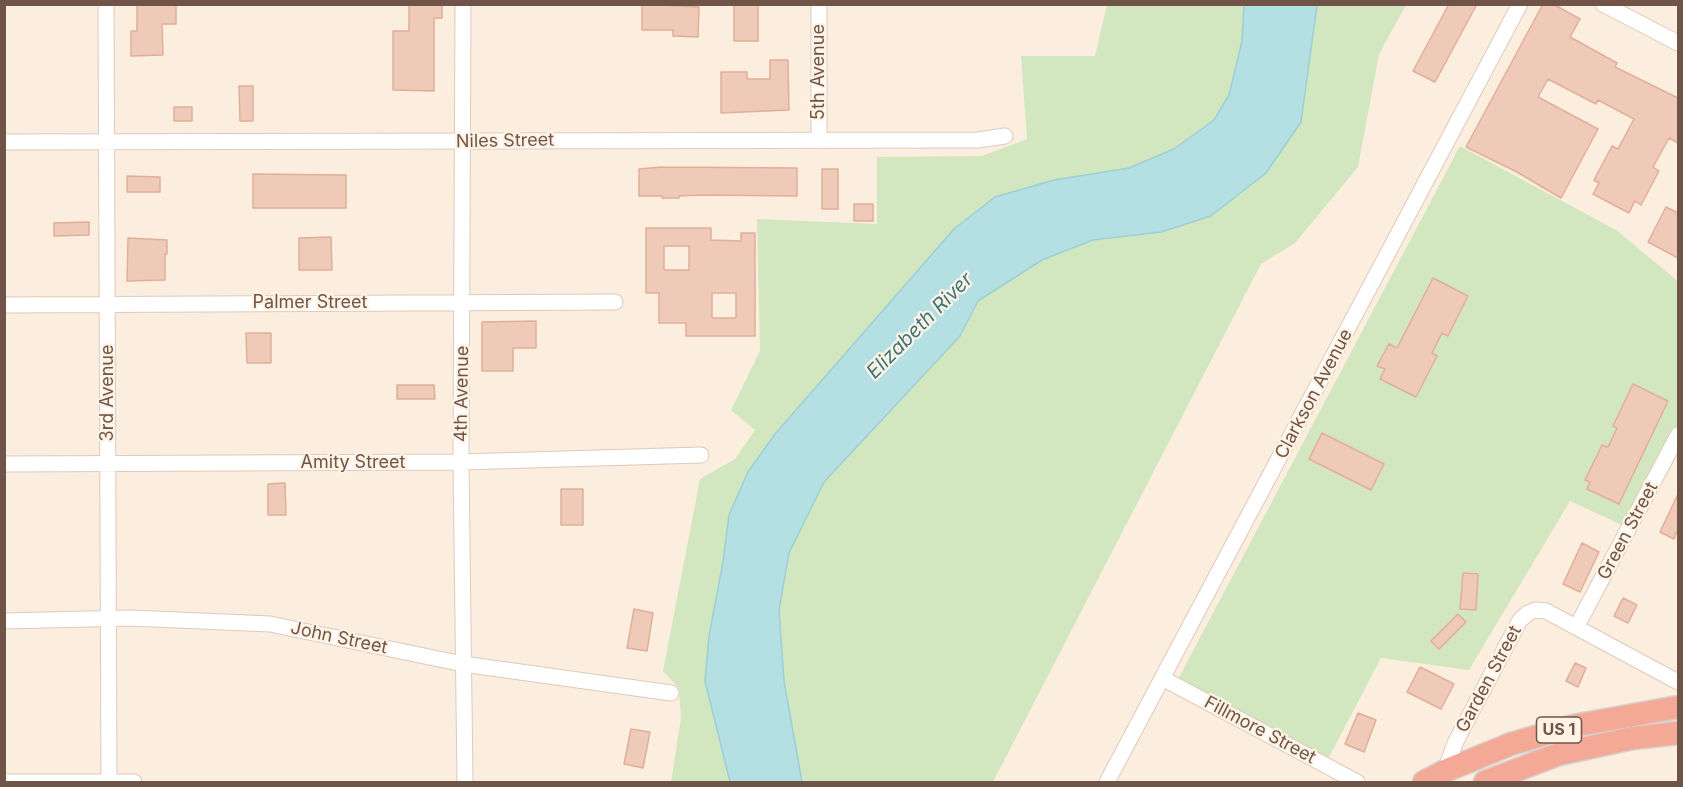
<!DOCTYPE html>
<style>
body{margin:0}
#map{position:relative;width:1683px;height:787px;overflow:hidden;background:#fbeedf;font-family:Inter,sans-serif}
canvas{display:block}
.frame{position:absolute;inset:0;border:6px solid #705448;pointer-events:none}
</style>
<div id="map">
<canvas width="1683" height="787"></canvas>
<div class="frame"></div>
</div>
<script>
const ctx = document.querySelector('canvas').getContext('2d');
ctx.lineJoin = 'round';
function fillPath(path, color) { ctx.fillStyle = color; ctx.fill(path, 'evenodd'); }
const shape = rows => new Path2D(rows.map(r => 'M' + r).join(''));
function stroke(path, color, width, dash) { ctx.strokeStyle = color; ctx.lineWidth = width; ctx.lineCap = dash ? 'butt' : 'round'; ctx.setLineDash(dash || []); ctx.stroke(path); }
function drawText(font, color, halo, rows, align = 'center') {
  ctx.font = font + ' Inter,sans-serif'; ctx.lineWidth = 4.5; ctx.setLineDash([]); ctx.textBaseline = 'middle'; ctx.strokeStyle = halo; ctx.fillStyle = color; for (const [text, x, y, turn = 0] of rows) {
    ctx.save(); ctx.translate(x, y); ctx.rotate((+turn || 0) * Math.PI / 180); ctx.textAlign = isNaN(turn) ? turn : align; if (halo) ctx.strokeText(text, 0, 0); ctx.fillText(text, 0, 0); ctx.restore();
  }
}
fillPath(shape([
 [1107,5,1406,5,1379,54,1358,167,1295,243,1261,264,993,782,671,782,681,718,679,688,663,671,700,479,735,459,755,430,731,410,760,351,757,219,877,224,877,157,982,156,1027,139,1021,56,1095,56],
 [1460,146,1616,230,1678,281,1678,428,1626,527,1570,501,1469,670,1381,658,1326,763,1177,681]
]), '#d2e7bf');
const water = shape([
 [1244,5,1317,5,1301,122,1266,173,1211,216,1161,232,1093,240,1042,260,978,301,960,336,824,482,789,553,779,610,784,681,802,782,730,782,705,681,709,636,723,562,729,515,748,472,775,434,954,229,995,197,1054,180,1129,168,1174,149,1214,120,1229,95,1242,41,1244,5]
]);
fillPath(water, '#b5e0e3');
stroke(water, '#9cd0d5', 1.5);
const building = shape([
 [137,4,176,4,176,24,162,24,163,55,131,56,131,31,137,31,137,4],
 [409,4,442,4,442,18,434,18,434,91,393,90,393,31,409,31,409,4],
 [642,4,699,7,698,37,673,36,673,30,642,30,642,4],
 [734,4,758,4,758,41,734,41,734,4],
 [1449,4,1477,4,1435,82,1413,71,1449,4],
 [1543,4,1553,4,1580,19,1570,37,1617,63,1615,67,1678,98,1678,143,1669,138,1653,167,1659,171,1641,205,1635,201,1629,213,1593,194,1599,183,1594,180,1612,146,1618,149,1634,119,1598,100,1596,104,1548,79,1538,97,1598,129,1561,198,1515,171,1466,147,1543,4],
 [770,60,788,60,789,110,721,113,721,72,747,72,747,79,770,79,770,60],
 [239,86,253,86,253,121,240,121,239,86],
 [174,107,192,107,192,121,174,121,174,107],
 [662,167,797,168,797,196,701,195,679,196,679,198,662,198,662,196,639,196,639,169,662,167],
 [822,169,838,169,838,209,822,209,822,169],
 [253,174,346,175,346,208,253,208,253,174],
 [127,176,160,177,160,192,127,192,127,176],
 [854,204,873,204,873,221,854,221,854,204],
 [1666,207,1678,213,1678,258,1648,242,1666,207],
 [89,222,89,235,54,236,54,223,89,222],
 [646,228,711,228,711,240,741,241,741,233,755,233,755,336,686,336,686,323,659,323,659,293,646,293,646,228],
 [664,246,689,246,689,270,664,270,664,246],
 [712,293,736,293,736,318,712,318,712,293],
 [331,237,332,270,299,270,299,238,331,237],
 [128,238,167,240,167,254,165,254,165,280,127,281,128,238],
 [1433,278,1468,296,1448,336,1442,333,1432,353,1437,356,1416,397,1380,379,1385,369,1377,366,1389,344,1397,348,1433,278],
 [536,321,536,348,513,348,513,371,482,371,482,322,536,321],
 [246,333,271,333,271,363,247,363,246,333],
 [1633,384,1668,401,1619,504,1587,489,1590,482,1585,480,1602,445,1608,447,1617,428,1613,426,1633,384],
 [397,385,434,385,435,399,397,399,397,385],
 [1322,433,1384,464,1371,490,1309,459,1322,433],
 [285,483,286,515,268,515,268,484,285,483],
 [561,489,583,489,583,525,561,525,561,489],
 [1678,494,1678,529,1674,539,1660,532,1678,494],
 [1582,543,1599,552,1580,592,1563,584,1582,543],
 [1463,573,1478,574,1476,610,1460,609,1463,573],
 [1623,598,1637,605,1628,623,1614,616,1623,598],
 [634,609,653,613,647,651,627,648,634,609],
 [1458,614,1466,622,1439,649,1431,641,1458,614],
 [1575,663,1586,668,1578,687,1566,681,1575,663],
 [1420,667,1454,684,1441,709,1407,692,1420,667],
 [1358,713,1376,720,1364,752,1345,744,1358,713],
 [631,729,650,732,643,768,624,764,631,729]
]);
fillPath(building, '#efcab8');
stroke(building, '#e1af99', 1.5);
const minor = shape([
 [106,4,109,782],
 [463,4,461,462,465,782],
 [819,4,819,139],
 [1603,4,1678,43],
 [4,142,978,140,1005,136],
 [4,305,615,302],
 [4,464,461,462,701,455],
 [4,621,131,618,270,624,463,664,671,693],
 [1577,626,1678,435],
 [1162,678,1357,782],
 [1445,771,1455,743,1520,620,1528,613,1536,610,1546,611,1678,682],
 [4,782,134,782],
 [1107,782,1520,4]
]);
const highway = shape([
 [1424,782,1445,771,1511,744,1573,726,1678,707],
 [1485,782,1559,754,1633,738,1678,733]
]);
stroke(minor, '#decabc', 17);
stroke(highway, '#d7cfcc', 25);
stroke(minor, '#fff', 15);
stroke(highway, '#f4a997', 22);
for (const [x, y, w] of [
 [1559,730,45]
]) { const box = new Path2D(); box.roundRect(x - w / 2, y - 13, w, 26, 4.5); ctx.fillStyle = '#fef3e5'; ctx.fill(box); stroke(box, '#705448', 1.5); }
drawText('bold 16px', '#705448', null, [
 ["US 1",1559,730]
]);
drawText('18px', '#705448', '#fef3e5', [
 ["5th Avenue",819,72,-90],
 ["Niles Street",505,141,-1],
 ["Palmer Street",310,303],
 ["3rd Avenue",108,393,-90],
 ["4th Avenue",462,394,-89],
 ["Clarkson Avenue",1314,394,-62],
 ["Amity Street",353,463],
 ["Green Street",1628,531,-62],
 ["John Street",339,638,12],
 ["Garden Street",1489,679,-62],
 ["Fillmore Street",1260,730,28]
]);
drawText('italic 20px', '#40777c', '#fef3e5', [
 ["Elizabeth River",920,326,-45]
]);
</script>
